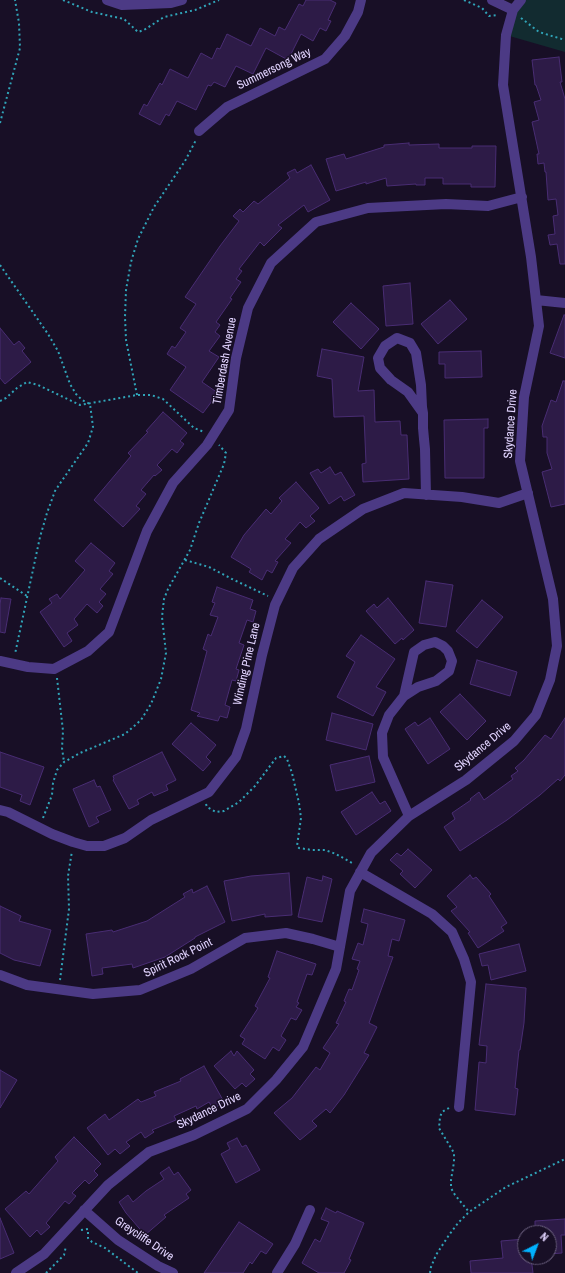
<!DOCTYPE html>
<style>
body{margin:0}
#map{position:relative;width:565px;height:1273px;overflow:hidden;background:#180f26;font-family:"Archivo Narrow",sans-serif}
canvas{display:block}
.north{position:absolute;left:517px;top:1225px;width:40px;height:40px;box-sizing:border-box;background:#180f26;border:1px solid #695e7d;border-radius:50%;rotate:42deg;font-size:11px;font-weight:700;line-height:16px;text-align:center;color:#e2d4ff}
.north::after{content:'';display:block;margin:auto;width:14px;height:18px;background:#01b1fe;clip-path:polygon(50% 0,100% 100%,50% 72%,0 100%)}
</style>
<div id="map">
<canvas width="565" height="1273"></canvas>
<div class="north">N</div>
</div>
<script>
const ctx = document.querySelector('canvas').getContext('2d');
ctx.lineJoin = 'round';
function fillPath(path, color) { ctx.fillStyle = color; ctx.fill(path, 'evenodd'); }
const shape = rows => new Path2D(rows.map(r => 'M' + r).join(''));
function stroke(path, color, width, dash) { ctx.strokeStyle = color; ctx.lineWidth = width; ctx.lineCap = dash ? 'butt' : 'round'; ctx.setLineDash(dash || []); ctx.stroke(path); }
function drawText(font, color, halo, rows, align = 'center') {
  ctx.font = font + ' "Archivo Narrow",sans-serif'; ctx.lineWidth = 3; ctx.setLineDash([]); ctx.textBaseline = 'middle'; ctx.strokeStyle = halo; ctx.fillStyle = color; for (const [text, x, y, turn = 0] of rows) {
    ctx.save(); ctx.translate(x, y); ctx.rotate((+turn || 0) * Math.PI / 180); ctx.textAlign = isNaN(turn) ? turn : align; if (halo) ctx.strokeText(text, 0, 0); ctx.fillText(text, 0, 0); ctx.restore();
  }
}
fillPath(shape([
 [521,0,565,0,565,52,506,35]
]), '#122b30');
const building = shape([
 [306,0,330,0,336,3,328,20,331,21,326,31,320,28,313,41,301,34,288,60,266,48,253,74,236,66,225,87,214,82,211,86,208,85,196,110,177,101,169,116,166,114,160,125,139,114,144,104,147,106,160,83,162,85,170,69,188,78,201,53,212,59,217,48,220,49,227,34,251,46,260,28,275,36,279,27,285,30,299,4,303,6,306,0],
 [559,57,562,82,560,82,565,99,565,264,560,264,557,244,550,245,548,235,555,234,553,216,558,215,556,199,548,200,546,172,545,172,544,163,538,164,537,154,539,154,532,122,539,120,534,102,541,100,536,85,535,85,532,60,559,57],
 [409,143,409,145,439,144,439,148,472,148,472,146,496,146,495,187,471,187,471,184,443,184,443,178,425,178,425,185,416,185,416,184,387,186,386,178,366,184,366,182,336,191,326,159,344,154,346,159,384,147,384,145,409,143],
 [311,165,330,200,308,212,304,205,278,225,282,228,264,246,260,242,239,269,242,271,236,279,241,282,230,298,232,299,216,322,220,325,215,332,220,336,209,351,219,357,202,382,218,393,203,413,170,390,186,367,167,354,172,346,175,348,186,332,180,328,196,304,185,297,220,246,239,221,233,216,240,209,243,212,254,201,258,204,290,178,287,173,295,169,297,173,311,165],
 [410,283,413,324,386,326,383,286,410,283],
 [450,300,467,319,438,344,421,324,450,300],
 [351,303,379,329,361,349,333,322,351,303],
 [564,315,565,315,565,358,550,353,564,315],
 [0,328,14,345,19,341,25,348,22,351,31,362,5,384,0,378,0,328],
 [322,349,364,357,358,391,374,390,375,422,400,421,401,435,407,435,409,479,363,482,362,464,366,463,364,416,334,417,332,379,317,376,322,349],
 [481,351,482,377,445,378,445,364,439,364,439,352,481,351],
 [563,381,565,381,565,504,551,507,542,472,552,469,547,453,547,437,543,437,542,426,551,400,556,402,563,381],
 [163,412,187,433,180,441,184,444,177,453,172,449,157,465,162,470,155,476,154,475,141,490,146,494,136,506,140,509,123,527,94,500,131,456,128,453,148,432,146,431,163,412],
 [488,419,488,428,484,428,484,478,445,478,444,420,488,419],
 [330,467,335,475,341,472,355,495,344,501,341,496,329,504,310,473,318,469,321,473,330,467],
 [296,482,319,508,310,516,315,521,306,528,300,522,285,539,291,543,275,561,278,562,272,573,267,570,262,580,249,572,251,569,231,557,244,535,266,509,271,514,282,501,279,498,296,482],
 [91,543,115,563,109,571,113,574,100,589,106,594,99,602,103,606,97,613,87,604,74,619,78,625,67,633,72,641,64,647,40,612,52,603,49,599,57,594,60,599,85,570,75,561,91,543],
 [426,581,453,585,446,627,419,623,426,581],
 [217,587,253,600,250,609,256,611,253,622,247,620,239,643,244,645,236,669,239,670,236,681,232,680,225,705,230,707,227,718,220,716,218,721,197,716,200,713,191,710,207,651,203,649,208,634,211,636,218,617,210,615,215,603,212,602,217,587],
 [1,598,11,599,5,633,0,632,0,604,1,598],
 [388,598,414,630,403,640,402,638,395,644,366,611,374,604,377,608,388,598],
 [482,600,503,617,477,648,456,631,482,600],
 [361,635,395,659,376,687,386,692,373,716,337,697,355,662,346,656,361,635],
 [477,660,517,672,510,696,470,684,477,660],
 [460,694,486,721,467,740,440,712,460,694],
 [332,713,373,724,366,750,326,740,332,713],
 [430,718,450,749,428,764,405,729,415,722,418,726,430,718],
 [565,718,565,775,560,781,558,779,540,795,507,820,460,851,444,827,455,819,452,813,471,800,470,799,479,792,484,800,513,779,511,776,518,771,515,768,524,760,545,735,551,739,565,718],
 [191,723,216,745,206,757,211,762,203,771,172,744,191,723],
 [0,752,44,767,30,805,20,801,22,795,0,787,0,752],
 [162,752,176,780,166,785,168,790,154,796,152,792,137,800,139,804,129,809,113,780,114,779,113,776,162,752],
 [369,756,375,782,336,791,330,765,369,756],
 [94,780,97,787,100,786,111,810,96,817,99,822,89,827,73,789,94,780],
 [372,792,380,804,385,801,391,811,356,835,341,812,372,792],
 [408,849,432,870,415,888,400,874,403,871,390,860,397,853,401,856,408,849],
 [289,873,292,915,265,917,265,914,232,921,224,881,251,876,289,873],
 [470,875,473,879,476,877,491,894,489,896,507,923,501,927,504,931,478,948,468,933,470,932,451,911,457,907,447,896,470,875],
 [323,876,332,879,322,922,298,917,307,877,322,881,323,876],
 [207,886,225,922,195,937,195,938,165,957,133,968,132,964,102,968,103,974,92,976,86,934,112,930,113,932,147,921,185,897,183,894,192,889,193,893,207,886],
 [0,906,21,916,19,921,51,930,40,966,14,960,0,953,0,906],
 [364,909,405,920,399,941,392,939,388,956,393,957,369,1023,377,1027,364,1053,369,1055,344,1095,330,1113,326,1109,312,1121,317,1126,300,1140,274,1113,292,1098,316,1067,320,1070,330,1053,323,1048,339,1024,336,1023,346,1002,344,1001,349,989,352,990,359,970,357,969,360,961,352,959,358,943,363,945,368,924,361,922,364,909],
 [519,944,526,971,491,980,488,965,482,966,479,954,519,944],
 [277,951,316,964,312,975,307,974,297,1002,299,1003,296,1007,302,1010,296,1020,291,1018,281,1036,286,1040,279,1051,273,1047,265,1059,242,1044,245,1039,240,1036,258,1008,255,1006,270,978,268,977,277,951],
 [486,984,526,988,524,1023,520,1050,519,1050,515,1088,518,1089,515,1115,475,1110,479,1062,486,1063,487,1046,479,1045,486,984],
 [231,1051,234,1056,237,1051,254,1070,250,1074,255,1079,246,1087,242,1083,235,1089,214,1066,231,1051],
 [204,1066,224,1102,213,1109,209,1102,197,1109,196,1106,174,1116,176,1120,152,1130,154,1132,145,1138,141,1132,126,1142,130,1146,120,1154,115,1149,108,1155,87,1128,105,1114,109,1120,138,1099,141,1102,156,1096,154,1092,181,1081,180,1079,204,1066],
 [0,1070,17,1080,0,1108,0,1070],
 [74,1137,101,1164,94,1171,98,1175,89,1184,85,1180,72,1193,76,1196,69,1204,65,1201,46,1223,50,1227,41,1235,37,1230,30,1237,5,1209,26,1191,29,1194,58,1161,55,1157,74,1137],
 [237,1138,242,1147,246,1145,260,1170,236,1183,221,1154,230,1149,227,1143,237,1138],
 [169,1167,174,1175,178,1172,191,1190,186,1194,189,1198,164,1215,166,1217,145,1235,126,1213,119,1202,128,1195,133,1202,146,1191,164,1179,160,1173,169,1167],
 [326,1208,336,1213,337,1211,364,1223,349,1259,351,1260,344,1273,319,1273,302,1263,315,1239,320,1242,329,1222,321,1219,326,1208],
 [0,1218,14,1253,0,1259,0,1218],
 [565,1219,565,1235,561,1235,562,1253,549,1254,549,1233,535,1233,535,1221,565,1219],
 [239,1222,273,1244,266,1254,261,1251,252,1264,250,1262,243,1273,204,1273,239,1222],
 [525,1239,525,1257,531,1257,533,1273,471,1273,470,1261,503,1258,501,1241,525,1239]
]);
fillPath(building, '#2d1b47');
stroke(building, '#492d73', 1);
stroke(shape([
 [63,0,92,12,124,19,138,32,144,30,164,17,195,10,219,0],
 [464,0,482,8,489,16,498,15],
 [521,18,539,32,565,40],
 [0,123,20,48,19,23,15,0],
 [0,265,48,334,58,351,70,384,76,394,82,400,90,404,93,427,88,443,61,482,55,491,47,513,40,537,15,654],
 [137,395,126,340,125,317,126,290,131,262,138,239,154,207,185,161,196,140],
 [0,401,6,398,17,388,27,382,38,385,80,405,137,395,151,395,163,399,194,428,204,432],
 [185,560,209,567,232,579,268,596],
 [0,578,27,596],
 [57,678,63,731,62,748,64,762],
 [206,804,207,807,216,812,224,811,239,802,255,786,276,758,284,756,287,759,292,773,299,803,301,818,297,846,299,848,312,850,325,850,336,854,354,864],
 [43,818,52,795,53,783,57,770,64,762,80,753,125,734,141,720,151,704,161,679,166,653,162,617,164,599,168,589,190,550,199,523,224,464,226,453,219,445],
 [60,980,69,909,68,876,72,851],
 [449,1108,442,1112,440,1117,439,1128,454,1153,454,1162,451,1180,451,1188,455,1195,469,1212],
 [81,1230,88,1229,88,1238,92,1242,105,1248,138,1273],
 [46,1273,64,1255,66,1246],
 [430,1273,431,1267,436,1255,449,1235,458,1223,469,1212,506,1187,565,1159]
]), '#30a4b8', 2, [2, 3]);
stroke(shape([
 [107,0,122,5,171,3,182,0],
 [492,0,513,10,521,0],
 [199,131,227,107,325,59,345,36,358,12,361,0],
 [536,300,565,303],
 [423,413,408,392,391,380,380,368,378,358,385,346,397,338,410,343,416,353,421,385,422,407,423,413,423,428,424,439,425,449,426,495],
 [0,661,28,667,54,669,88,651,109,632,147,531,173,483,207,445,229,410,236,358,248,308,271,263,316,222,368,208,446,204,488,206,522,197],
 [404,696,414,652,424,645,435,642,443,646,448,651,452,661,449,671,436,681,418,687,404,696,389,715,382,733,383,757,409,816],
 [0,810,8,812,52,834,73,842,87,846,104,846,125,838,151,820,209,792,236,757,246,729,262,655,275,605,293,568,319,539,363,509,404,493,462,497,499,503,528,493],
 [360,872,432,914,452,932,464,959,471,982,459,1107],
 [0,975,27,985,93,994,140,990,191,969,245,938,286,933,313,939,340,947],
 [84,1210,118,1240,158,1266,173,1273],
 [16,1273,44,1254,108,1185,149,1152,194,1135,247,1109,276,1080,303,1047,336,969,350,891,371,853,409,816,466,780,514,741,536,715,550,680,557,646,553,599,520,461,524,397,539,326,531,257,503,85,506,35,513,10],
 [277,1273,295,1244,310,1210]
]), '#4c3a85', 10);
drawText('12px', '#e2d4ff', '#180f26', [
 ["Summersong Way",274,69,-26],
 ["Timberdash Avenue",225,361,-80],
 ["Skydance Drive",511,424,-86],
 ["Winding Pine Lane",247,664,-77],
 ["Skydance Drive",483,747,-40],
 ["Spirit Rock Point",178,958,-26],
 ["Skydance Drive",209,1111,-26],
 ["Greycliffe Drive",144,1239,34]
]);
</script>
